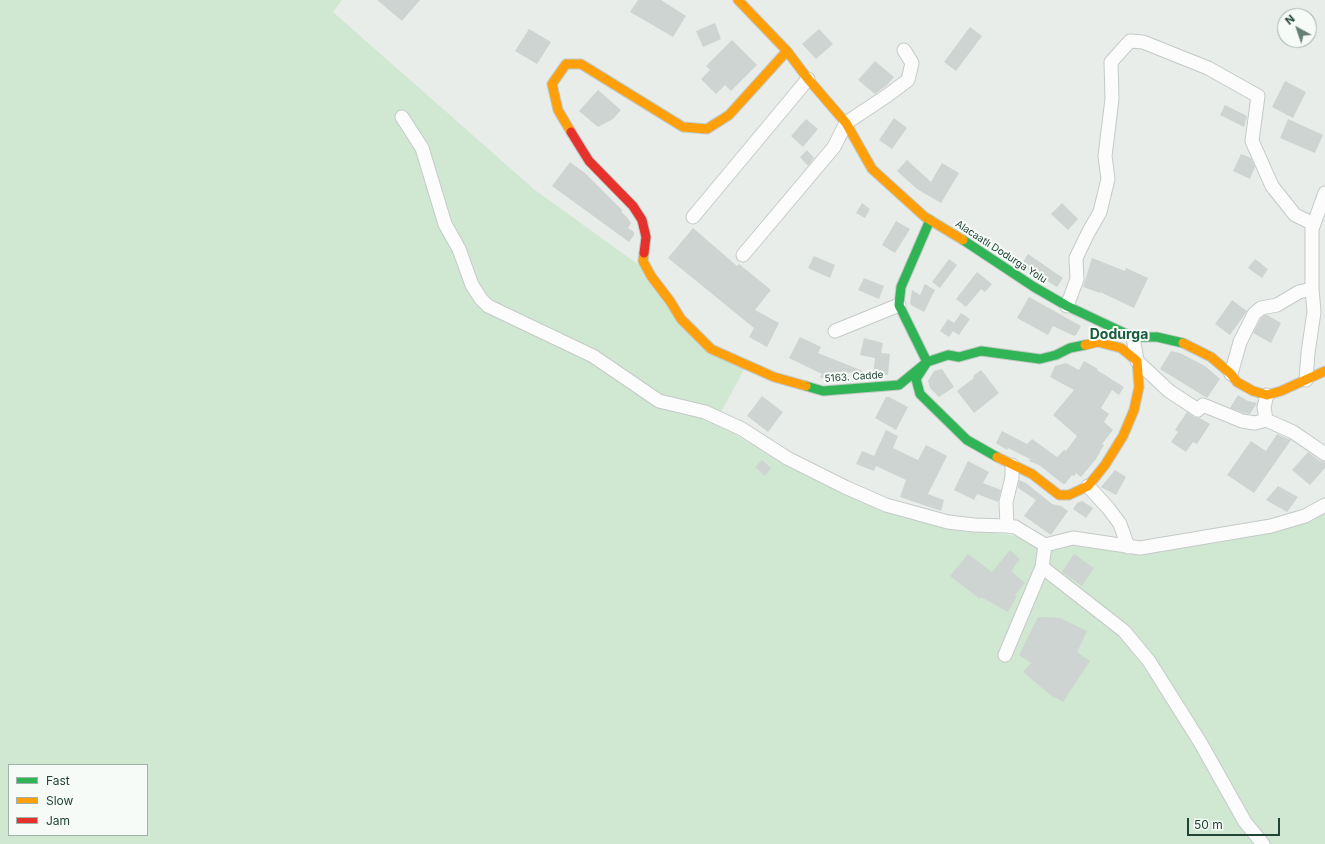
<!DOCTYPE html>
<meta charset="utf-8">
<style>
body{margin:0}
#map{position:relative;width:1325px;height:844px;overflow:hidden;background:#e8edea;font-family:Inter,sans-serif}
canvas{display:block}
.legend{position:absolute;left:8px;top:764px;width:140px;height:72px;box-sizing:border-box;background:#f6fbf8;border:1px solid #a1b2aa;margin:0;padding:5px 7px;list-style:none;font-size:12px;color:#214434}
.legend li{display:flex;align-items:center;gap:8px;height:20px}
.legend b{width:20px;border:1px solid #a1b2aa}
.north{position:absolute;left:1277px;top:8px;width:40px;height:40px;box-sizing:border-box;background:#f6fbf8;border:1px solid #a1b2aa;border-radius:50%;rotate:320deg;font-size:11px;font-weight:700;line-height:16px;text-align:center;color:#214434}
.north::after{content:'';display:block;margin:auto;width:14px;height:18px;background:#677f74;clip-path:polygon(50% 0,100% 100%,50% 72%,0 100%)}
.scale{position:absolute;left:1187px;top:818px;width:93px;height:18px;box-sizing:border-box;border:2px solid #214434;border-top:0;padding-left:5px;font-size:12px;line-height:14px;white-space:nowrap;color:#214434;-webkit-text-stroke:3px #f6fbf8;paint-order:stroke}
</style>
<div id="map">
<canvas width="1325" height="844"></canvas>
<ul class="legend">
<li><b style="height:5px;background:#30b455"></b>Fast</li>
<li><b style="height:5px;background:#ff9f0a"></b>Slow</li>
<li><b style="height:5px;background:#e5322d"></b>Jam</li>
</ul>
<div class="north">N</div>
<div class="scale">50 m</div>
</div>
<script>
const ctx = document.querySelector('canvas').getContext('2d');
ctx.lineJoin = 'round';
function fillPath(path, color) { ctx.fillStyle = color; ctx.fill(path, 'evenodd'); }
const shape = rows => new Path2D(rows.map(r => 'M' + r).join(''));
function stroke(path, color, width, dash) { ctx.strokeStyle = color; ctx.lineWidth = width; ctx.lineCap = dash ? 'butt' : 'round'; ctx.setLineDash(dash || []); ctx.stroke(path); }
function drawText(font, color, halo, rows, align = 'center') {
  ctx.font = font + ' Inter,sans-serif'; ctx.lineWidth = 4; ctx.setLineDash([]); ctx.textBaseline = 'middle'; ctx.strokeStyle = halo; ctx.fillStyle = color; for (const [text, x, y, turn = 0] of rows) {
    ctx.save(); ctx.translate(x, y); ctx.rotate((+turn || 0) * Math.PI / 180); ctx.textAlign = isNaN(turn) ? turn : align; if (halo) ctx.strokeText(text, 0, 0); ctx.fillText(text, 0, 0); ctx.restore();
  }
}
fillPath(shape([
 [0,0,342,0,333,12,535,190,639,265,684,330,745,368,715,423,778,459,947,527,1018,536,1033,544,1075,546,1109,550,1155,552,1325,512,1325,844,0,844],
 [9,765,147,765,147,835,9,835]
]), '#d0e8d2');
fillPath(shape([
 [377,0,420,0,402,21],
 [638,0,661,0,686,16,673,37,630,12],
 [715,23,721,39,703,47,696,31],
 [970,27,982,36,956,71,944,62],
 [529,29,551,42,537,64,515,51],
 [819,29,833,44,816,59,802,44],
 [732,40,757,65,731,91,725,85,716,94,701,79,710,70,706,66],
 [875,61,894,77,887,85,875,94,858,80],
 [1285,81,1306,92,1293,118,1272,107],
 [598,90,621,110,613,119,598,127,579,111],
 [1225,105,1247,116,1244,127,1220,115],
 [894,118,907,128,892,149,879,140],
 [806,119,818,129,803,147,791,136],
 [1288,119,1323,135,1315,153,1280,138],
 [807,150,814,158,808,166,800,157],
 [1241,154,1251,158,1255,167,1250,179,1233,171],
 [907,160,931,182,942,163,959,173,941,203,917,189,897,171],
 [570,162,585,173,622,210,621,212,626,216,631,223,628,228,634,232,634,235,629,242,552,186],
 [862,203,870,209,865,218,856,213],
 [1062,203,1078,219,1068,230,1051,214],
 [896,221,910,229,895,253,882,245],
 [693,228,737,266,739,264,771,290,755,310,779,323,767,347,749,337,754,328,668,258],
 [1028,254,1063,278,1057,287,1021,265],
 [814,256,835,265,830,278,808,268],
 [1092,258,1125,271,1126,268,1148,278,1134,308,1100,292,1100,293,1083,287],
 [949,259,957,265,940,288,932,282],
 [1255,259,1268,269,1262,278,1248,268],
 [977,272,992,284,985,292,981,289,966,307,956,299],
 [864,278,884,286,879,299,858,290],
 [925,284,935,290,924,312,911,305,910,303,912,290,920,295],
 [1029,297,1081,326,1076,335,1074,336,1053,326,1048,335,1017,318],
 [1232,300,1247,311,1230,335,1215,324],
 [961,313,970,319,959,335,953,331,949,337,940,331,948,319,954,323],
 [1265,315,1267,315,1281,323,1271,343,1253,333,1261,318],
 [800,337,821,347,818,353,863,371,863,374,843,372,846,374,844,378,827,380,820,377,822,374,789,358],
 [864,338,883,343,881,353,890,354,888,375,873,375,875,358,860,355],
 [1171,351,1180,353,1205,366,1220,379,1207,398,1160,369],
 [1084,361,1098,369,1097,370,1124,387,1119,395,1112,390,1101,408,1109,414,1104,422,1113,430,1102,444,1104,445,1096,459,1081,477,1076,473,1074,476,1072,475,1065,484,1063,484,1039,465,1029,461,1030,459,1008,448,1007,450,996,443,1002,431,1027,444,1032,439,1057,457,1064,450,1066,451,1077,436,1053,415,1074,390,1050,377,1055,366,1066,363,1079,370],
 [942,369,954,387,939,397,930,388,928,381,934,371],
 [981,370,999,393,974,413,957,391,974,378,973,376],
 [1238,395,1248,401,1257,403,1250,414,1244,413,1230,408],
 [762,396,783,412,768,432,747,416],
 [886,397,889,397,908,407,896,430,875,418],
 [1187,412,1194,417,1200,418,1210,424,1197,444,1193,442,1186,452,1171,442,1178,432,1175,430],
 [886,430,898,436,893,448,918,460,926,445,947,456,928,494,944,500,941,511,900,497,906,480,876,466,874,471,856,464,862,451,874,456],
 [1277,434,1291,440,1254,493,1227,475,1251,441,1266,451],
 [1308,452,1320,461,1325,462,1325,468,1310,485,1292,470],
 [762,460,771,468,765,476,755,467],
 [968,461,989,472,983,483,1001,490,998,502,977,494,974,500,954,490],
 [1115,470,1126,477,1116,495,1101,487],
 [1019,480,1026,483,1052,504,1061,506,1068,511,1051,535,1024,516,1036,500,1018,488],
 [1278,486,1298,497,1287,512,1266,500],
 [1082,501,1093,508,1086,518,1073,509,1077,503],
 [1010,550,1020,559,1011,571,1025,583,1015,595,1017,596,1008,612,981,597,980,599,950,576,968,554,992,572],
 [1074,554,1094,568,1082,586,1062,572],
 [1038,617,1060,618,1087,631,1077,652,1090,661,1063,702,1055,697,1054,698,1023,672,1031,663,1019,655]
]), '#ced4d1');
const street = shape([
 [402,117,422,148,445,224,459,249,472,285,481,299,488,306,593,356,659,401,705,412,742,429,787,458,845,487,886,505,948,522,974,525,1007,526],
 [693,217,808,79],
 [743,255,834,147,846,123,888,95,908,80,912,63,904,50],
 [1312,289,1312,229,1325,193],
 [1067,306,1077,279,1076,258,1088,233,1100,212,1108,179,1105,156,1112,99,1111,62,1130,41,1143,42,1208,68,1258,96,1252,141,1272,186,1295,215,1314,224],
 [835,331,899,305],
 [1133,337,1137,361,1169,391,1198,410,1203,405,1242,421,1255,423,1266,420],
 [1231,374,1240,342,1254,314,1261,308,1277,305,1299,292,1312,289,1314,312,1308,353,1306,380],
 [1267,395,1264,407,1266,420,1293,432,1325,454],
 [1012,465,1012,477,1006,502,1007,526,1015,527,1045,545,1073,538,1140,548,1271,526,1305,516,1325,505],
 [1088,486,1109,509,1120,524,1128,547],
 [1042,567,1124,631,1149,661,1200,742,1245,822,1263,844],
 [1005,655,1042,567,1045,545]
]);
const fast = shape([
 [930,220,901,287,899,305,927,362,916,379,920,394,967,440,997,457],
 [963,240,1034,287,1067,306,1133,337,1157,337,1183,343],
 [806,386,823,391,899,385,927,362,948,355,959,357,981,351,1040,359,1056,355,1070,348,1085,345]
]);
const slow = shape([
 [738,0,787,51,808,79,846,123,872,169,925,217,963,240],
 [571,132,558,110,552,84,566,64,581,64,683,127,707,129,729,115,787,51],
 [644,253,643,261,651,276,670,301,681,319,711,349,774,377,806,386],
 [1183,343,1211,357,1231,374,1237,382,1253,391,1267,395,1281,391,1325,371],
 [997,457,1032,474,1059,495,1069,495,1088,486,1105,465,1123,436,1134,410,1139,387,1137,361,1121,348,1098,342,1085,345]
]);
const jam = shape([
 [571,132,589,161,633,206,642,220,646,237,644,253]
]);
stroke(street, '#c4cac7', 15);
stroke(fast, '#c1c9c5', 11);
stroke(slow, '#c1c9c5', 11);
stroke(jam, '#c1c9c5', 11);
stroke(street, '#fcfcfc', 13);
stroke(fast, '#30b455', 9);
stroke(slow, '#ff9f0a', 9);
stroke(jam, '#e5322d', 9);
drawText('10px', '#214434', '#f6fbf8', [
 ["Alacaatlı Dodurga Yolu",1001,252,33],
 ["5163. Cadde",854,377,-4]
]);
drawText('bold 14px', '#1a5a3e', '#f6fbf8', [
 ["Dodurga",1119,335]
]);
</script>
